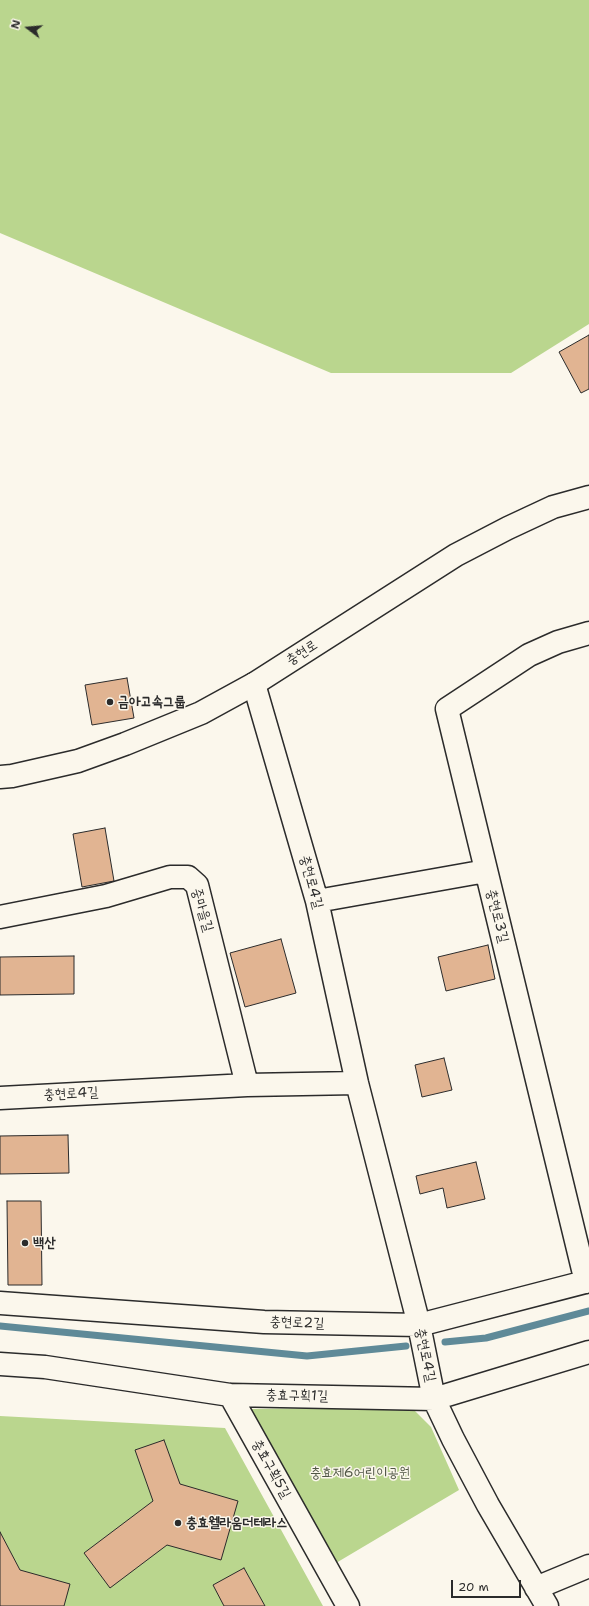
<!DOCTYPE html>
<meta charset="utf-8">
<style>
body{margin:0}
#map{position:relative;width:589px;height:1606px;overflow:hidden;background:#fbf7ec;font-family:"Shantell Sans",sans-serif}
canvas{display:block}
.north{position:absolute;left:8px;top:8px;width:40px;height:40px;-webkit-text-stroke:3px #fbf7ec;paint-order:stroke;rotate:286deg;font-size:11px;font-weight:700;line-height:16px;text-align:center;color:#2b2b2b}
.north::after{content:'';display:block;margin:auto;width:14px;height:18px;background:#2b2b2b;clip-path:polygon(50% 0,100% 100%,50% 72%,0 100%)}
.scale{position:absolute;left:451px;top:1580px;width:70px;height:18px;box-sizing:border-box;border:2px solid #2b2b2b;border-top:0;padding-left:5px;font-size:12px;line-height:14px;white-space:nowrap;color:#2b2b2b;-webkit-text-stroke:3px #fbf7ec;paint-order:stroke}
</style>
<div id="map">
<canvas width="589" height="1606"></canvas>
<div class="north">N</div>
<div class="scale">20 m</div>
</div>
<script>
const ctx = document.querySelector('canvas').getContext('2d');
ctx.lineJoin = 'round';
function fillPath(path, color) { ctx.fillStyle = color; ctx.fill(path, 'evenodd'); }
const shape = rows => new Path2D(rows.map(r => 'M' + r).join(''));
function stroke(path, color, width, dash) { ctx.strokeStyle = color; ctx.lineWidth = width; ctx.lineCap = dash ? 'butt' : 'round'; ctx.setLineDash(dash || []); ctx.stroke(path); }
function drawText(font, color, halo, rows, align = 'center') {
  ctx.font = font + ' "Shantell Sans","Poor Story",sans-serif'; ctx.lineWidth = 3; ctx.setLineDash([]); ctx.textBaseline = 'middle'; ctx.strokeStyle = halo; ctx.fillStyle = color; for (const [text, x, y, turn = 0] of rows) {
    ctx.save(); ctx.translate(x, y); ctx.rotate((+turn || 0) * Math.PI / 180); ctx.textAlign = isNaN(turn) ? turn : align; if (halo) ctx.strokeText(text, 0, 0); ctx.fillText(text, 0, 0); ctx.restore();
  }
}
fillPath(shape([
 [0,0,589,0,589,324,511,373,331,373,0,233],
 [411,1407,431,1427,459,1490,336,1563,249,1409],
 [0,1416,225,1428,323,1606,0,1606]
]), '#bad68e');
stroke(shape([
 [0,1326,307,1356,406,1346],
 [445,1342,486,1338,589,1311]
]), '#5f8a98', 7);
const building = shape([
 [589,335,589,389,581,393,559,352,589,335],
 [127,678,134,718,92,725,85,685,127,678],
 [105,828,114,881,82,887,73,834,105,828],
 [281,939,296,993,245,1007,230,953,281,939],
 [488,945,495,979,446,991,438,957,488,945],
 [74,956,74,994,0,995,0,957,74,956],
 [444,1058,452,1090,422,1097,415,1065,444,1058],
 [68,1135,69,1173,0,1174,0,1136,68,1135],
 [476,1162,485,1199,447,1208,443,1188,420,1194,416,1176,476,1162],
 [7,1201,41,1201,42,1285,8,1285,7,1201],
 [164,1440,180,1484,238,1501,221,1560,167,1545,110,1588,84,1553,153,1501,135,1450,164,1440],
 [0,1532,20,1570,70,1584,64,1606,0,1606,0,1532],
 [244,1568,265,1606,224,1606,213,1585,244,1568]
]);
fillPath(building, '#e1b492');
stroke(building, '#2b2b2b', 1);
const street = shape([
 [254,684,317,901,357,1083,419,1325,434,1399,453,1439,488,1505,547,1606],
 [317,901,486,871],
 [0,917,106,896,170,877,188,877,197,885,247,1085],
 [0,1098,247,1085,357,1083],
 [586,1282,447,709,529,655,558,642,589,633],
 [0,1303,264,1322,419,1325,589,1281],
 [0,1364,45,1367,230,1395,434,1399,589,1352],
 [230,1395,348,1606],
 [536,1588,589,1566]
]);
const secondary = shape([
 [0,777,12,776,78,761,125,744,201,713,254,684,456,555,508,528,553,507,589,497]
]);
stroke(street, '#2b2b2b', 25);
stroke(secondary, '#2b2b2b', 25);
stroke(street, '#fbf7ec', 22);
stroke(secondary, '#fbf7ec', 22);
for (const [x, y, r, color] of [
 [110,702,4,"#2b2b2b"],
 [25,1243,4,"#2b2b2b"],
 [178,1523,4,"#2b2b2b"]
]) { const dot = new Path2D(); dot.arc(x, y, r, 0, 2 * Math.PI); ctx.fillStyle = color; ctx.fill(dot); stroke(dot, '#fbf7ec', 1.5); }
drawText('14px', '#2b2b2b', '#fbf7ec', [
 ["충현로",302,653,-33],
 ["충현로4길",311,882,75],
 ["중마을길",202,910,73],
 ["충현로3길",497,916,76],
 ["충현로4길",71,1094,-3],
 ["충현로2길",297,1323,2],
 ["충현로4길",425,1355,78],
 ["충효구획1길",297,1396,1],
 ["충효구획5길",271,1469,61]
]);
drawText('bold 14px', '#2b2b2b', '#fbf7ec', [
 ["금아고속그룹",118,702],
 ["백산",33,1243],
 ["충효웰라움더테라스",186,1523]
], 'left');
drawText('14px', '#4f5644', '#fbf7ec', [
 ["충효제6어린이공원",360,1473]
]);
</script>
